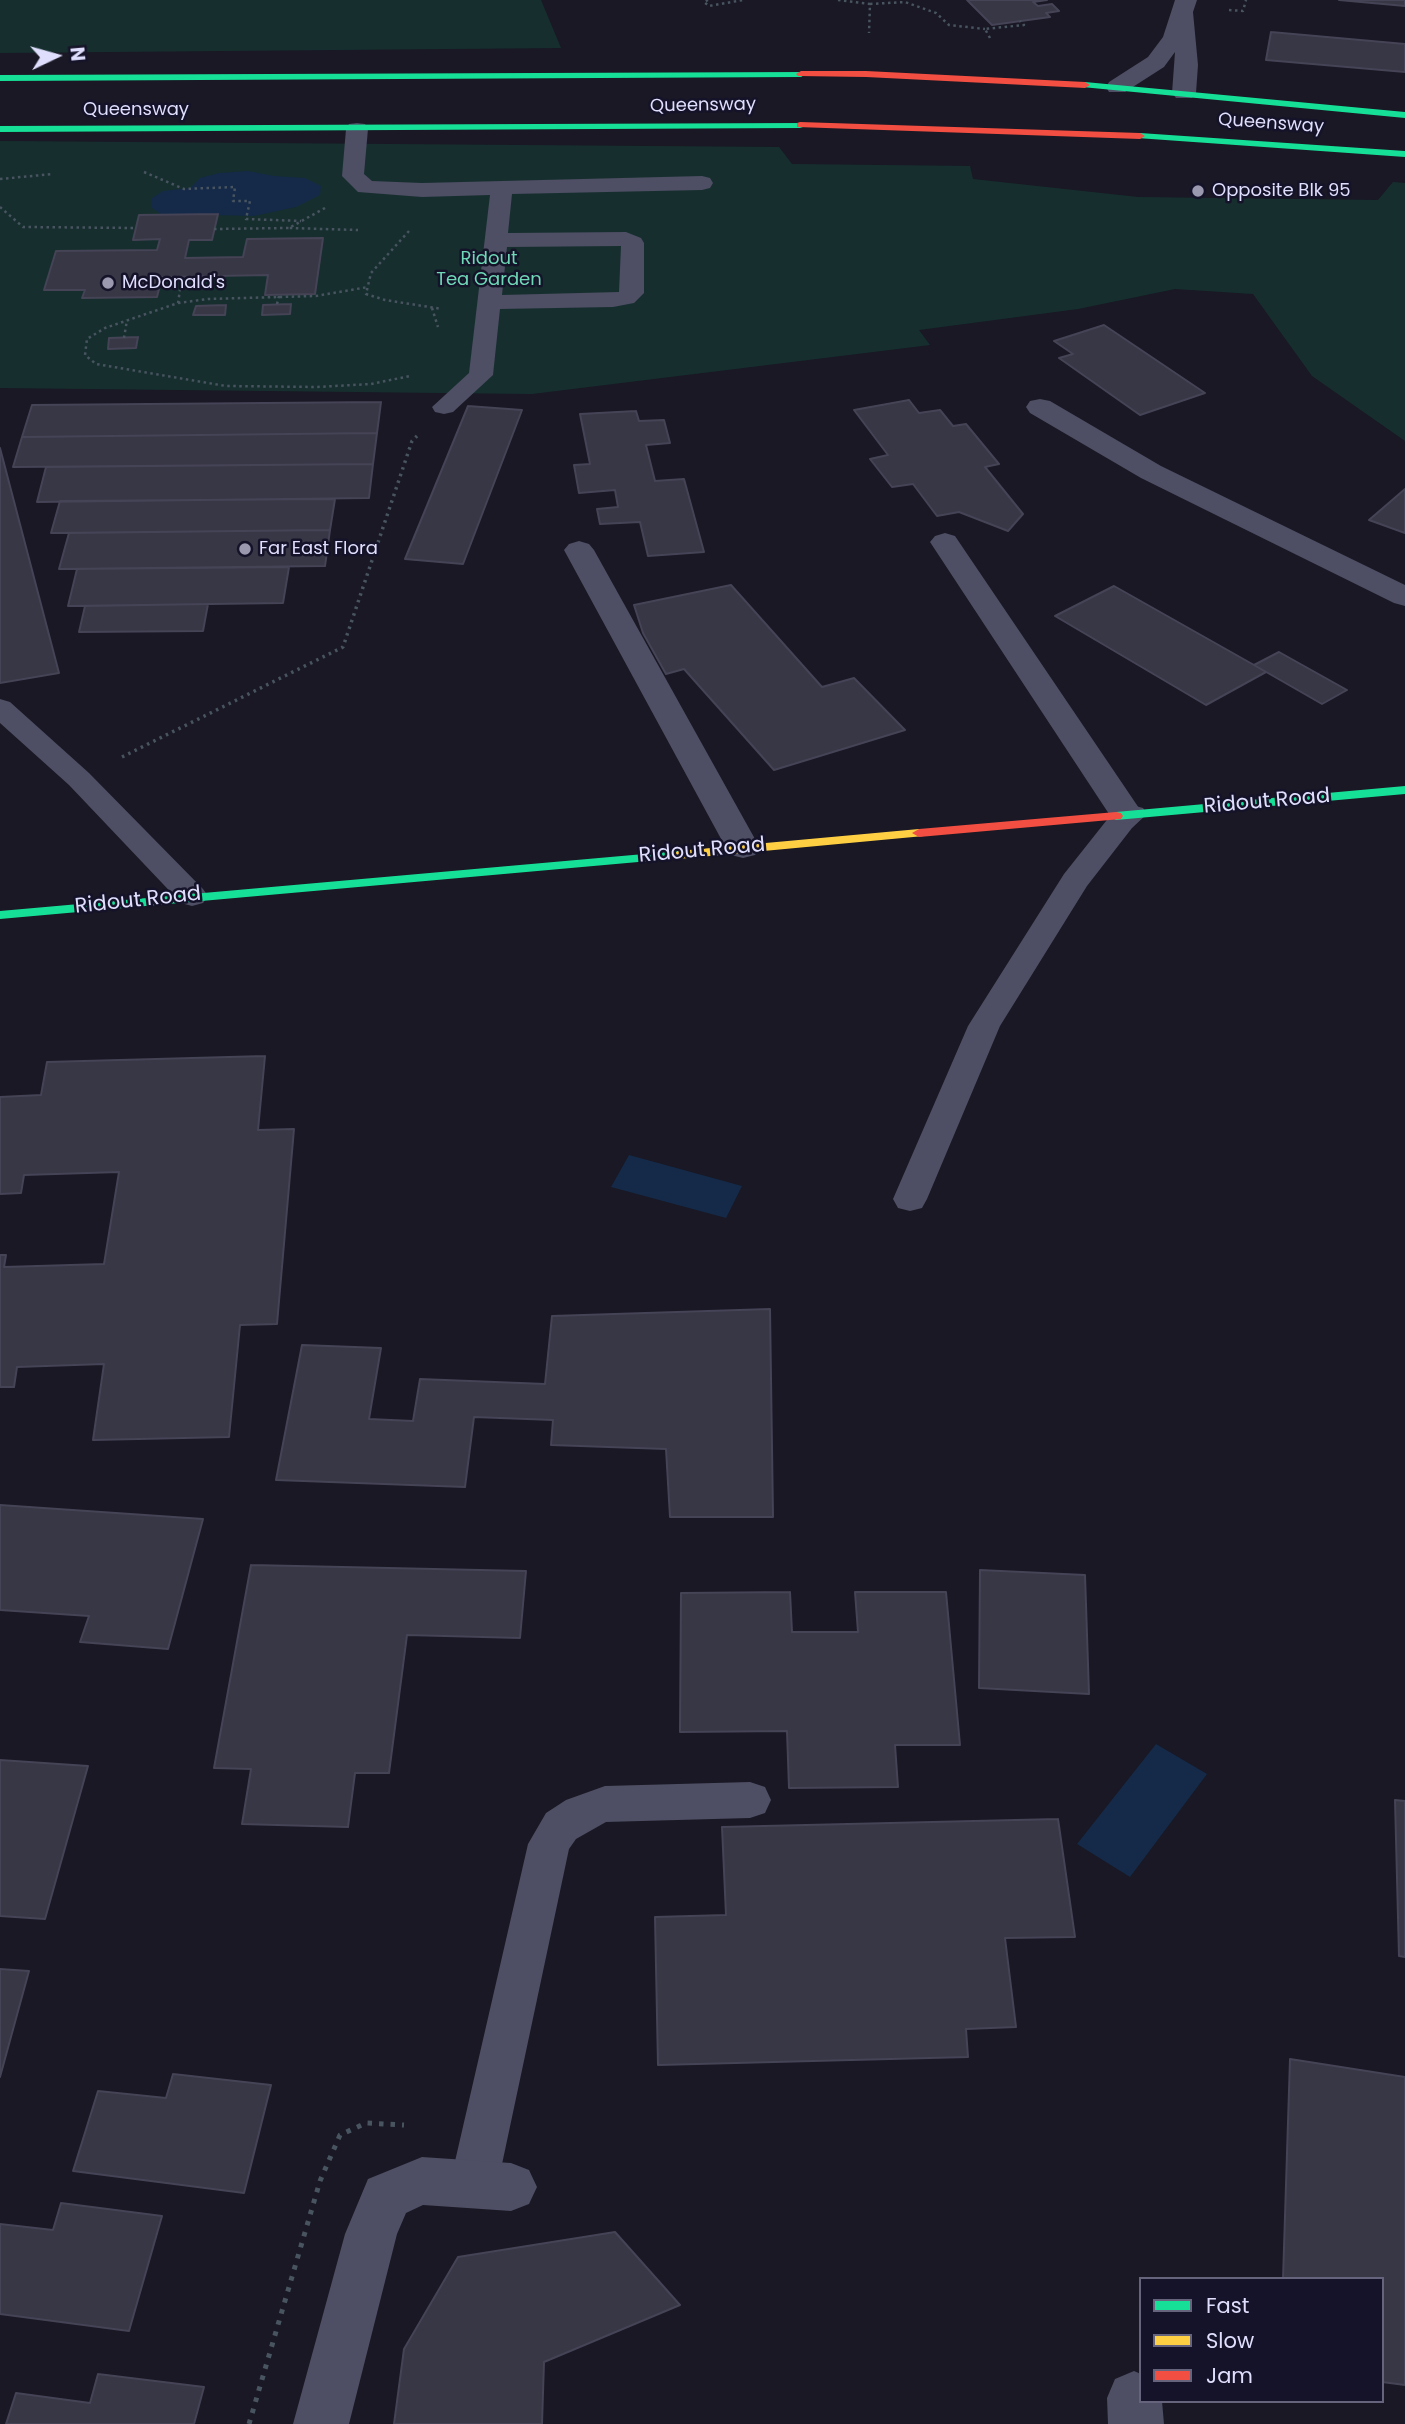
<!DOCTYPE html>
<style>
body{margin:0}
#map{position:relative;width:1405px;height:2424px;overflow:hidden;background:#191824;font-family:Poppins,sans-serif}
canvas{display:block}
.legend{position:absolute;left:1139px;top:2277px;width:245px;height:126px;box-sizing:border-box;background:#151329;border:2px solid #66647d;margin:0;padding:9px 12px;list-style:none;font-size:21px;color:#dfdefc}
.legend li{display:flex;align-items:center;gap:14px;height:35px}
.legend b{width:35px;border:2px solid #66647d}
.north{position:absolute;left:21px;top:21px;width:70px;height:70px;-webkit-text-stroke:5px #151329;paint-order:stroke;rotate:85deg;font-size:19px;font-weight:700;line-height:28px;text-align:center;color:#dfdefc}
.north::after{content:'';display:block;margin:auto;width:24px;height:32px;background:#dfdefc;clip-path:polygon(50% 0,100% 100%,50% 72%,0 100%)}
</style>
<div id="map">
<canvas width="1405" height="2424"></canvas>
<ul class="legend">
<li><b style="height:9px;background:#16e098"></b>Fast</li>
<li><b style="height:9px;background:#ffcf43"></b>Slow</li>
<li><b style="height:9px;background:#f24e42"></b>Jam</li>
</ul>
<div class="north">N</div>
</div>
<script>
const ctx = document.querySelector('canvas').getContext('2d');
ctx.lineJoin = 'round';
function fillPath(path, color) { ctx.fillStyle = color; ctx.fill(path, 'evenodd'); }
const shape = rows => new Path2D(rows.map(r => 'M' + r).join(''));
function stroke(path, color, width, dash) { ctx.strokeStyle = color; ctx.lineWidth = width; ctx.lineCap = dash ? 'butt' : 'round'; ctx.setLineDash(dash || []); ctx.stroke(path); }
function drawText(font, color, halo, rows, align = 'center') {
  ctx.font = font + ' Poppins,sans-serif'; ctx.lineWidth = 5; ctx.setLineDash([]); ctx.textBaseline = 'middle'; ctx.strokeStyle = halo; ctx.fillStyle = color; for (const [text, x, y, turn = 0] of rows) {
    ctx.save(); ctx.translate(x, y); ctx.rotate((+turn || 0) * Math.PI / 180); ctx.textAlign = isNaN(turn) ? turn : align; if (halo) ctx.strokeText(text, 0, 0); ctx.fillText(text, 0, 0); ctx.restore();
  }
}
fillPath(shape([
 [0,0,541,0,561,48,0,53],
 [0,141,779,147,792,164,970,166,973,179,1138,197,1378,200,1393,182,1405,183,1405,441,1312,376,1253,294,1175,289,1078,309,919,330,930,345,532,394,0,388]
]), '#162f2e');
fillPath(shape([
 [248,171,274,176,305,178,321,186,320,195,296,207,254,216,161,214,152,208,152,198,163,191,190,188,200,178,219,173],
 [629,1155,742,1186,726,1218,611,1187],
 [1156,1744,1207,1774,1130,1877,1077,1844]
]), '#142a48');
const building = shape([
 [967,0,1047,0,1033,2,1038,6,1052,4,1059,11,1046,13,1050,17,992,25,967,0],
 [1339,0,1405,0,1405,6,1339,0],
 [1271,32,1405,44,1405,72,1266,60,1271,32],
 [218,214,212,240,189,240,185,258,243,257,247,239,323,238,315,294,265,295,268,275,162,277,157,297,82,298,85,290,44,290,56,251,157,250,160,239,133,240,139,215,218,214],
 [291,304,290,314,262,315,263,305,291,304],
 [226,305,225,315,193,315,196,306,226,305],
 [1104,325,1205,393,1140,415,1059,358,1073,354,1054,341,1104,325],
 [138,337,136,348,108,349,109,338,138,337],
 [909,400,919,413,940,410,953,426,966,424,999,464,985,467,1023,514,1008,531,959,512,937,516,913,484,892,487,870,459,888,455,854,410,909,400],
 [381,402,377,433,22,437,32,405,381,402],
 [468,406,522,410,463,564,405,559,468,406],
 [636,411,639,421,664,420,670,443,646,445,655,481,684,479,704,552,648,556,640,522,600,524,597,509,618,507,615,490,579,493,574,465,590,464,580,414,636,411],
 [377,433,373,464,13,467,22,437,377,433],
 [0,448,59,673,0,683,0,448],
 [373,464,369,498,37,502,46,467,373,464],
 [1405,489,1405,533,1369,520,1405,489],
 [335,499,330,530,51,533,60,501,335,499],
 [330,530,325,566,59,569,69,533,330,530],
 [289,567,283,603,68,606,77,569,289,567],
 [731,585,822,687,854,678,905,730,774,770,684,669,666,674,643,633,634,605,731,585],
 [1114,586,1254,665,1266,672,1206,705,1055,616,1114,586],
 [208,604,203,631,79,632,85,606,208,604],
 [1279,652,1347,690,1322,704,1254,665,1279,652],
 [265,1056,258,1130,294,1129,277,1324,240,1325,229,1437,93,1440,104,1364,17,1367,14,1387,0,1387,0,1255,6,1255,4,1267,104,1264,119,1172,24,1175,21,1193,0,1194,0,1097,41,1095,47,1062,265,1056],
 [770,1309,773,1517,670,1517,666,1449,551,1445,553,1420,474,1417,465,1487,276,1480,302,1345,381,1348,369,1419,413,1421,420,1379,545,1384,552,1316,770,1309],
 [0,1505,203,1519,168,1649,80,1642,89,1616,0,1610,0,1505],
 [251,1565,526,1571,520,1638,407,1635,389,1773,355,1773,348,1827,242,1824,251,1769,214,1768,251,1565],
 [980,1570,1085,1575,1089,1694,979,1688,980,1570],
 [790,1592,792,1632,858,1632,855,1592,946,1592,960,1745,895,1745,898,1787,789,1788,787,1731,680,1732,681,1593,790,1592],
 [0,1760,88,1766,45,1919,0,1916,0,1760],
 [1395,1800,1405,1801,1405,1957,1399,1956,1395,1800],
 [1058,1819,1075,1937,1005,1938,1016,2027,966,2029,968,2057,658,2065,655,1917,726,1915,722,1827,1058,1819],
 [0,1969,29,1971,0,2077,0,1969],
 [1290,2059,1405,2077,1405,2385,1382,2382,1382,2279,1283,2279,1290,2059],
 [173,2074,271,2085,244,2193,73,2171,98,2091,166,2098,173,2074],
 [61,2203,162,2216,129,2331,0,2314,0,2224,53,2230,61,2203],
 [615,2232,680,2305,544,2362,542,2424,394,2424,404,2349,458,2257,615,2232],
 [98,2374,204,2387,194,2424,6,2424,16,2393,90,2403,98,2374]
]);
fillPath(building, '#383745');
stroke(building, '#454356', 2);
stroke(shape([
 [708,0,704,2,709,6,743,0],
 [838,0,870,4,869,33],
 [870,4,905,2,936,13,949,25,985,29],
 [1229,10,1243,11,1246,0],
 [990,38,985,29,1024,25,1020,21],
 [144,172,184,189,235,187,233,201,250,201,246,219,301,221],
 [0,179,53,174],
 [0,207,23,227,136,228],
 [325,208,289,228,358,230],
 [214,229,289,228],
 [409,231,371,273,366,294,385,300,442,309],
 [182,277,178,303,105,328,87,339,85,355,96,364,226,386,317,387,371,384,410,376],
 [178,303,208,299,316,296,368,287],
 [277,304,279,296],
 [432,308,438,327],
 [124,338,127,320]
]), '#485460', 2.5, [2.5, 3.5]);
stroke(shape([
 [122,757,343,647,412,441,417,436]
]), '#485460', 3.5, [2.5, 4.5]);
stroke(shape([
 [249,2424,320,2181,340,2135,366,2123,404,2125]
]), '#485460', 5, [4.5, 7]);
fillPath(shape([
 [357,123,365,124,368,129,364,174,372,181,422,183,702,176,710,178,713,183,710,188,702,190,512,194,508,233,626,232,641,238,644,243,644,293,634,303,613,307,500,309,493,375,453,412,444,414,435,412,432,407,469,373,490,195,422,197,358,192,342,176,346,129,349,124,357,123],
 [621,246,619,292,502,295,507,247,621,246],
 [0,699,10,702,89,773,203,889,208,896,203,903,192,906,181,903,69,785,0,723,0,699],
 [1132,805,1143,808,1147,814,1132,828,1087,886,1000,1026,927,1199,922,1208,910,1211,898,1208,893,1199,968,1026,1064,874,1110,816,1121,808,1132,805],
 [750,1782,765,1787,771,1800,765,1813,750,1818,606,1822,576,1839,569,1849,498,2183,491,2199,474,2205,457,2199,450,2183,528,1844,546,1813,566,1800,605,1786,750,1782]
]), '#4e4e64');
fillPath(shape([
 [1175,0,1197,0,1193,12,1198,65,1196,93,1192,98,1176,98,1172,93,1175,52,1164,67,1125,92,1109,92,1106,87,1109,82,1148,57,1163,37,1175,0],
 [1040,399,1050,401,1161,466,1405,585,1405,606,1394,603,1141,478,1030,413,1026,407,1030,401,1040,399],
 [945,533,955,536,1143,814,1138,821,1126,824,1114,821,1109,814,930,542,935,536,945,533],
 [579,541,589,544,594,550,760,848,755,855,743,858,731,855,726,848,564,550,569,544,579,541],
 [422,2157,511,2163,529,2170,537,2187,529,2204,511,2211,423,2205,406,2213,397,2234,349,2424,293,2424,345,2234,368,2179,422,2157],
 [1134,2371,1141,2374,1141,2401,1162,2401,1164,2424,1108,2424,1107,2398,1115,2379,1134,2371]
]), '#4e4e64');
fillPath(shape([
 [804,72,806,74,801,77,0,81,0,75,804,72],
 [1085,82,1405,112,1405,118,1082,87,1082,83,1085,82],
 [803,123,803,127,800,128,0,132,0,126,803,123],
 [1140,133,1405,151,1405,157,1137,138,1135,136,1140,133],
 [1405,786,1405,794,1116,820,1109,816,1116,812,1405,786],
 [678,851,685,855,683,858,0,919,0,911,678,851]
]), '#16e098');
fillPath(shape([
 [919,829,924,830,926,833,924,836,678,859,671,855,678,851,919,829]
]), '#ffcf43');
fillPath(shape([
 [801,71,866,71,1085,82,1090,85,1085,88,866,77,798,76,796,74,801,71],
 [800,122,1140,133,1145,136,1140,139,797,127,797,123,800,122],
 [1116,812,1121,813,1123,816,1121,819,919,837,912,833,919,829,1116,812]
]), '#f24e42');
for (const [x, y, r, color] of [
 [1198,191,7,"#9a99b0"],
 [108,283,7,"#9a99b0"],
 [245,549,7,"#9a99b0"]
]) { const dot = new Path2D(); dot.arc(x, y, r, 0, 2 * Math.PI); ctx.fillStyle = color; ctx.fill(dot); stroke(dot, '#151329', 2.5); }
drawText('18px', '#dfdefc', '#151329', [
 ["Queensway",703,106,-1],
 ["Queensway",136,110],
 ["Queensway",1271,124,4]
]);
drawText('18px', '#dfdefc', '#151329', [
 ["Opposite Blk 95",1212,191],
 ["McDonald's",122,283],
 ["Far East Flora",259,549]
], 'left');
drawText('18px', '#6ed8b7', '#151329', [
 ["Ridout",489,259],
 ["Tea Garden",489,280]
]);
drawText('21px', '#dfdefc', '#151329', [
 ["Ridout Road",1267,802,-5],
 ["Ridout Road",702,851,-5],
 ["Ridout Road",138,901,-6]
]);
</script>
